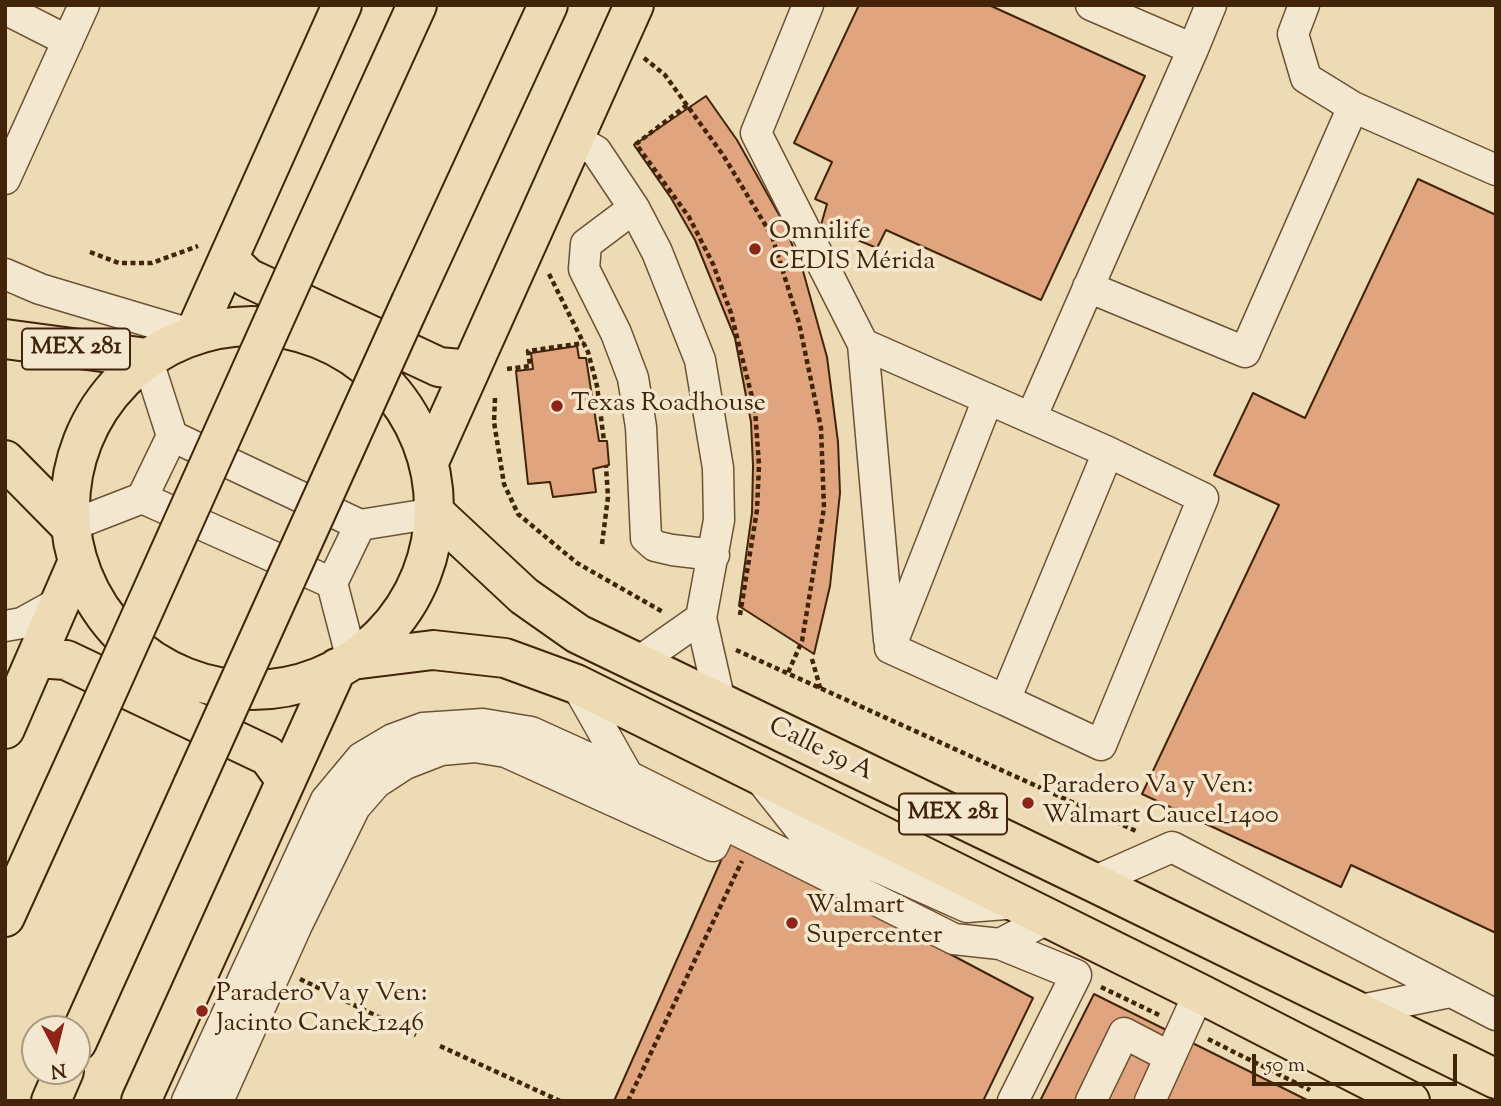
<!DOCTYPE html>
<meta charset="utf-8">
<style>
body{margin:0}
#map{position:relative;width:1501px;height:1106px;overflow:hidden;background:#ecdbb5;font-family:"Sorts Mill Goudy",serif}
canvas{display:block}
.frame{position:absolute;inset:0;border:7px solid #41240a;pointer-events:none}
.north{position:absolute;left:21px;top:1015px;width:70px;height:70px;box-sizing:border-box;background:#f3e8cf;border:2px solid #ac9a80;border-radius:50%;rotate:173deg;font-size:19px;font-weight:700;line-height:28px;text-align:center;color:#41240a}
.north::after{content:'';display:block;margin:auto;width:24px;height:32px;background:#8f2418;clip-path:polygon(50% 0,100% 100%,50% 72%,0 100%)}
.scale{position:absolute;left:1252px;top:1054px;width:205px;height:32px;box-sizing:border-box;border:4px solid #41240a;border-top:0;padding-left:9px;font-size:21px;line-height:24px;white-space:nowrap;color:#41240a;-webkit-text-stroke:5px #f3e8cf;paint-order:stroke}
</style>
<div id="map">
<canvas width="1501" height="1106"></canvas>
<div class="frame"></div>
<div class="north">N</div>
<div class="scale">50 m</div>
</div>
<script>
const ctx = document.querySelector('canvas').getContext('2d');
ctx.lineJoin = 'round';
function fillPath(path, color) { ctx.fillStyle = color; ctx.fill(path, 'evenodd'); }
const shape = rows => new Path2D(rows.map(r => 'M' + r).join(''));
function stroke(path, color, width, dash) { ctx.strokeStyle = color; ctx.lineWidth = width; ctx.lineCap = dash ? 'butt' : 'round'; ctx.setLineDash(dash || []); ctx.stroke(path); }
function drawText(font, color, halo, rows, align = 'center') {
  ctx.font = font + ' "Sorts Mill Goudy",serif'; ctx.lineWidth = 7; ctx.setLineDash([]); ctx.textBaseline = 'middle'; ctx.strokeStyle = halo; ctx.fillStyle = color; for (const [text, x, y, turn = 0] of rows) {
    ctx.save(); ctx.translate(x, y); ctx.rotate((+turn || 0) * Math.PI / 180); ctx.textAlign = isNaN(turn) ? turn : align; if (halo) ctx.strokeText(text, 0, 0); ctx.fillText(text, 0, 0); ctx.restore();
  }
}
const building = shape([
 [859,5,989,5,1145,76,1041,300,886,230,877,248,821,225,827,204,815,199,832,162,794,143,859,5],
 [706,96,737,140,782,220,803,271,827,357,838,442,840,493,830,586,814,654,739,606,752,513,753,466,751,422,735,338,695,240,671,198,634,145,706,96],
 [1418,179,1496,215,1496,933,1351,865,1341,887,1142,794,1279,505,1214,475,1253,393,1305,418,1418,179],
 [577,346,579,358,586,358,599,441,607,441,609,465,593,469,596,492,553,497,550,482,528,484,516,371,533,369,531,353,577,346],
 [731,838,1033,998,983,1101,614,1101,731,838],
 [1094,994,1309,1101,1040,1101,1094,994]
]);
fillPath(building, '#e0a57f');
stroke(building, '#41240a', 2);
const minor = shape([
 [808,5,756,133,863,344,988,399],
 [1091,5,1193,49,1211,5],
 [1304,5,1293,34,1306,78,1353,107,1496,170],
 [5,9,68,41],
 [574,139,596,151,634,208,657,252,700,360,718,468,719,520,701,618,720,702],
 [5,179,84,5],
 [634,208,586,244,584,269,616,333,633,378,641,427,646,538,655,546,672,550,714,555],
 [5,274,40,289,194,335],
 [1088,287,1245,352,1353,107],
 [863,344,889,640],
 [1031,418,1193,49],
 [172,436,360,525],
 [142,498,332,583],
 [70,526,142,498,172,436,147,358],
 [5,626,22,623,60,602],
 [352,660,332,583,360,525,435,513],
 [637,663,701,618],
 [576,684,628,776],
 [1005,700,890,648,988,399,1108,452,1203,498,1101,745,1005,700,1108,452],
 [758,776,804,834,967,907,1018,903],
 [1093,882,1172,847,1496,1015],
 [1000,944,1076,975,1013,1101],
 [1356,1011,1450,992],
 [187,1101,326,800,361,758,393,739,423,728,483,724,531,732,628,776,954,939,1000,944,1049,918],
 [218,1101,296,927,355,807,376,783,405,764,441,750,475,747,506,752,713,846,723,824],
 [1091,1101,1124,1033,1170,1057],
 [1150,1101,1199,993]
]);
const major = shape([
 [228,259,248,278,439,367,470,370],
 '70 508a182 182 0 1 1 364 0a182 182 0 1 1-364 0Z',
 [194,335,342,5],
 [5,339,147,358],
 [5,460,70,526],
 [429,462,634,5],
 [435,513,524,596,578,634,1093,882,1496,1079],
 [36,658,66,660,268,756,286,781],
 [352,660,433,650,505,658,576,684,1199,993,1410,1101],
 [5,729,78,561],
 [141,1101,337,668]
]);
const highway = shape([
 [304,253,417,5],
 [411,302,548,5],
 [5,917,90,730],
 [77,1042,193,785],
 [51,1101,64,1071]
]);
stroke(minor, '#6c5235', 33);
stroke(major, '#41240a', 42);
stroke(highway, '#41240a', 42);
stroke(shape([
 [644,58,665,75,723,155,772,236,799,323,821,428,824,508,802,641,787,675],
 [687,105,636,144,689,217,713,264,731,313,755,409,759,465,757,510,740,615],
 [90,252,119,263,152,263,198,246],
 [549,274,588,352,597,386,604,441],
 [507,369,530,366,528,351,584,343],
 [495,398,494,422,504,484,518,514,577,563,663,612],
 [602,544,608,497,606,466],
 [736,650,1136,831],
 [812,659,821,691],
 [300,979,416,1035],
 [1101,987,1159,1015],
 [1208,1039,1310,1090],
 [440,1046,560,1101],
 [628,1101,742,861]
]), '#41240a', 4.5, [5, 3.5]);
stroke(minor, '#f3e8cf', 30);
stroke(major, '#ecdbb5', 38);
stroke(highway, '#ecdbb5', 38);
const highwayBridge = shape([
 [90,730,304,253],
 [193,785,411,302]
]);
stroke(highwayBridge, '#41240a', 42, []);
stroke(highwayBridge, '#ecdbb5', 38);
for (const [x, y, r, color] of [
 [755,249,7,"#8f2418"],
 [557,406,7,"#8f2418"],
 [1028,803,7,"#8f2418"],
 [792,923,7,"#8f2418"],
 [202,1011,7,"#8f2418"]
]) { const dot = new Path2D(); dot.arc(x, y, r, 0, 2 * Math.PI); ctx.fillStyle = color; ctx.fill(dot); stroke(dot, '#f3e8cf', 2.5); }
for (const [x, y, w] of [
 [76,349,108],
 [953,814,108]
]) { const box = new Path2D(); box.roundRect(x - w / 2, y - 20.5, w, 41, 5); ctx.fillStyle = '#f3e8cf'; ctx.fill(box); stroke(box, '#41240a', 2); }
drawText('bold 24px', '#41240a', null, [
 ["MEX 281",76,349],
 ["MEX 281",953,814]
]);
drawText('26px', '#41240a', '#f3e8cf', [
 ["Omnilife",769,234],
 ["CEDIS Mérida",769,264],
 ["Texas Roadhouse",571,406],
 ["Paradero Va y Ven:",1042,788],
 ["Walmart Caucel_1400",1042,818],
 ["Walmart",806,908],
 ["Supercenter",806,938],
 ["Paradero Va y Ven:",216,996],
 ["Jacinto Canek_1246",216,1026]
], 'left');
drawText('26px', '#41240a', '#f3e8cf', [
 ["Calle 59 A",820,751,26]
]);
</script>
